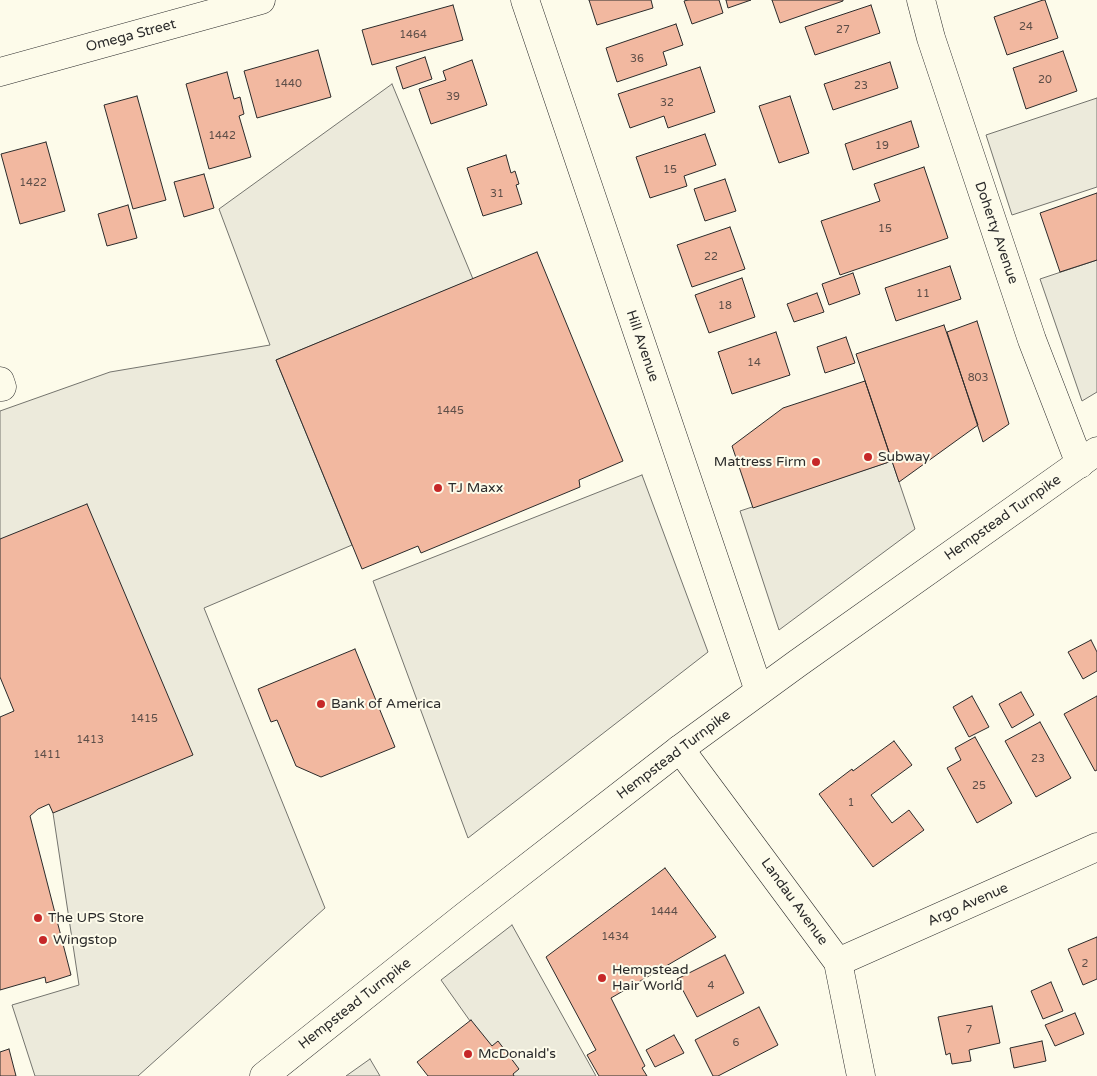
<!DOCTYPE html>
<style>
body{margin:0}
canvas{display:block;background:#fdfbea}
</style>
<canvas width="1097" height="1076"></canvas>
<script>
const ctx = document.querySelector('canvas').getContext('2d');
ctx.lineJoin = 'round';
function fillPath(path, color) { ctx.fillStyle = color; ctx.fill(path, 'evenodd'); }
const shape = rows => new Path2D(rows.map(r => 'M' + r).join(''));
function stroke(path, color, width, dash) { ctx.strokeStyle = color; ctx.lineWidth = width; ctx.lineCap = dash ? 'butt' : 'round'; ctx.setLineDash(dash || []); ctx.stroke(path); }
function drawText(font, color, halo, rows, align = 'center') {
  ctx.font = font + ' "Varela Round",sans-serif'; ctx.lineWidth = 4; ctx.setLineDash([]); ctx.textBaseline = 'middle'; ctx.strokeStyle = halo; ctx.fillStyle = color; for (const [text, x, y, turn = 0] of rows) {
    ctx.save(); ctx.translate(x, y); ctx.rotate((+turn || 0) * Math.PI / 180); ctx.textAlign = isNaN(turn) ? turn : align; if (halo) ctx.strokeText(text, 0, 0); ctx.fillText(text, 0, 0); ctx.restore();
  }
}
const parking = shape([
 [392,84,473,279,276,360,352,545,204,608,325,908,138,1076,35,1076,12,1005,79,985,53,813,0,539,0,411,110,372,270,345,219,209,392,84],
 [1097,98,1097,187,1012,215,986,135,1097,98],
 [1097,260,1097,392,1082,401,1040,279,1097,260],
 [892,461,915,529,779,630,740,511,892,461],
 [642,475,708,652,468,838,373,581,642,475],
 [512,925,596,1076,509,1076,441,980,512,925],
 [370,1059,380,1076,346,1076,370,1059]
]);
fillPath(parking, '#eceadb');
stroke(parking, '#74746e', 1);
const building = shape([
 [589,0,651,0,653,8,597,25,589,0],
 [688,0,719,0,723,13,692,24,684,1,688,0],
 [726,0,751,0,728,8,726,0],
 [772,0,843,0,843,1,780,23,772,0],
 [1043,0,1045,0,1058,38,1007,55,994,17,1043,0],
 [453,5,463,40,372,65,362,30,453,5],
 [871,5,880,33,815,55,805,27,871,5],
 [676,24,683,45,663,52,667,65,617,82,606,48,676,24],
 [318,50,331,97,257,118,244,71,318,50],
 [1063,51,1077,91,1026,109,1013,68,1063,51],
 [425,57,432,79,403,89,396,67,425,57],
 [472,60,487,105,431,124,419,89,446,80,443,71,472,60],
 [890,62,898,88,833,110,824,84,890,62],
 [700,67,715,112,668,128,664,116,630,128,618,94,700,67],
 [227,72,234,99,240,97,244,114,239,116,251,157,209,169,186,84,227,72],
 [137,96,166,200,133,209,104,105,137,96],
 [790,96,809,153,779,163,759,106,790,96],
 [911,121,919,147,853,170,845,144,911,121],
 [705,134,716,165,684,176,687,186,650,198,636,157,705,134],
 [46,142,65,211,20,224,1,154,46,142],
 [506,155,511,173,515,171,519,184,516,185,522,204,483,216,467,168,506,155],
 [924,167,948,238,840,275,821,221,880,201,874,184,924,167],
 [204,174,214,208,184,217,174,182,204,174],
 [725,179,736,211,705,221,694,189,725,179],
 [1097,193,1097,260,1060,272,1040,213,1097,193],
 [128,205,137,238,107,246,98,214,128,205],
 [730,227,745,269,692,287,677,245,730,227],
 [537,252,623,461,579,480,580,487,421,553,418,546,362,569,276,360,537,252],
 [950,266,961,299,896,321,885,288,950,266],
 [853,273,860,294,829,305,822,284,853,273],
 [742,278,755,317,709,333,695,295,742,278],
 [817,293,824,312,794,322,787,304,817,293],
 [977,321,1009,424,983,442,947,332,977,321],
 [944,325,978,425,899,482,856,354,944,325],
 [776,332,790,375,732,394,718,352,776,332],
 [846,337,855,363,825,373,817,347,846,337],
 [865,381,892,461,753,508,732,446,783,408,865,381],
 [87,504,193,755,53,813,49,804,38,809,30,816,71,975,46,983,45,977,0,990,0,717,14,711,0,677,0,539,87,504],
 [1091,640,1097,652,1097,671,1083,679,1068,652,1091,640],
 [355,649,395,747,321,777,296,766,277,720,271,722,258,689,355,649],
 [1021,692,1034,715,1012,728,999,704,1021,692],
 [972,696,989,727,969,737,953,707,972,696],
 [1097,696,1097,770,1095,771,1064,714,1097,696],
 [1040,722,1071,778,1036,797,1005,741,1040,722],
 [975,737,1012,803,977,823,947,768,961,760,955,748,975,737],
 [894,741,912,765,871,795,892,823,909,810,924,830,873,867,819,794,852,769,853,771,894,741],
 [665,868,716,937,611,998,645,1066,642,1068,647,1076,599,1076,587,1055,596,1050,546,957,665,868],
 [1097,937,1097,979,1083,985,1068,949,1097,937],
 [725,955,744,993,697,1017,677,979,725,955],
 [1051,982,1063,1011,1043,1019,1031,991,1051,982],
 [992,1006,1000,1043,969,1050,971,1061,952,1064,950,1053,946,1055,938,1017,992,1006],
 [759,1007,778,1045,718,1076,713,1076,695,1040,759,1007],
 [1075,1013,1084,1034,1055,1046,1045,1025,1075,1013],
 [471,1020,492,1046,498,1041,519,1069,513,1074,514,1076,428,1076,417,1062,471,1020],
 [674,1035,684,1053,655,1067,646,1050,674,1035],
 [1042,1041,1046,1061,1014,1068,1010,1048,1042,1041],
 [9,1049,16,1076,0,1076,0,1052,9,1049]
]);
fillPath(building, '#f2b8a0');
stroke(building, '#2b2b2b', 1);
const street = shape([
 [525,0,759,691],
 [921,0,931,38,1032,340,1080,464],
 [0,72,261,0],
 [0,381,2,387],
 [838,962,1097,847]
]);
const secondary = shape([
 [680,749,838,962,861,1076]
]);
const primary = shape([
 [264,1076,465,916,680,749,798,663,1097,451]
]);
stroke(street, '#2b2b2b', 29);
stroke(secondary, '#2b2b2b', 29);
stroke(primary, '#2b2b2b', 29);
stroke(street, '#fdfbea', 28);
stroke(secondary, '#fdfbea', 28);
stroke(primary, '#fdfbea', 28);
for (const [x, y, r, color] of [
 [868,457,5,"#c62828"],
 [816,462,5,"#c62828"],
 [438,488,5,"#c62828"],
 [321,704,5,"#c62828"],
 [38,918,5,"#c62828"],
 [43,940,5,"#c62828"],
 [602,978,5,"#c62828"],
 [468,1054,5,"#c62828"]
]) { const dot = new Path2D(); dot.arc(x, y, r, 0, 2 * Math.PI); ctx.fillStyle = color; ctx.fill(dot); stroke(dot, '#fdfbea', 2); }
drawText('11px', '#5d4e48', null, [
 ["24",1026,27],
 ["27",843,30],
 ["1464",413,35],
 ["36",637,59],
 ["20",1045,80],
 ["1440",288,84],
 ["23",861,86],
 ["39",453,97],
 ["32",667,103],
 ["1442",222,136],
 ["19",882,146],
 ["15",670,170],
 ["1422",33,183],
 ["31",497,194],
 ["15",885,229],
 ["22",711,257],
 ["11",923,294],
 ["18",725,306],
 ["14",754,363],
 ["803",978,378],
 ["1445",450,411],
 ["1415",144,719],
 ["1413",90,740],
 ["1411",47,755],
 ["23",1038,759],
 ["25",979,786],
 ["1",851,803],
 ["1444",664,912],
 ["1434",615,937],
 ["2",1085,964],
 ["4",711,986],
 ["7",969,1030],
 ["6",736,1043]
]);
drawText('14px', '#2b2b2b', '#fdfbea', [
 ["Omega Street",131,36,-15],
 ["Doherty Avenue",996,233,71],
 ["Hill Avenue",642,346,71],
 ["Hempstead Turnpike",1003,518,-35],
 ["Hempstead Turnpike",674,755,-37],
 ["Landau Avenue",794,902,54],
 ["Argo Avenue",968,905,-24],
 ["Hempstead Turnpike",355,1004,-38]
]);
drawText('14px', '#2b2b2b', '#fdfbea', [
 ["Subway",878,457],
 ["Mattress Firm",806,462,"right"],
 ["TJ Maxx",448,488],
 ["Bank of America",331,704],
 ["The UPS Store",48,918],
 ["Wingstop",53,940],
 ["Hempstead",612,970],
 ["Hair World",612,986],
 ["McDonald's",478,1054]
], 'left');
</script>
